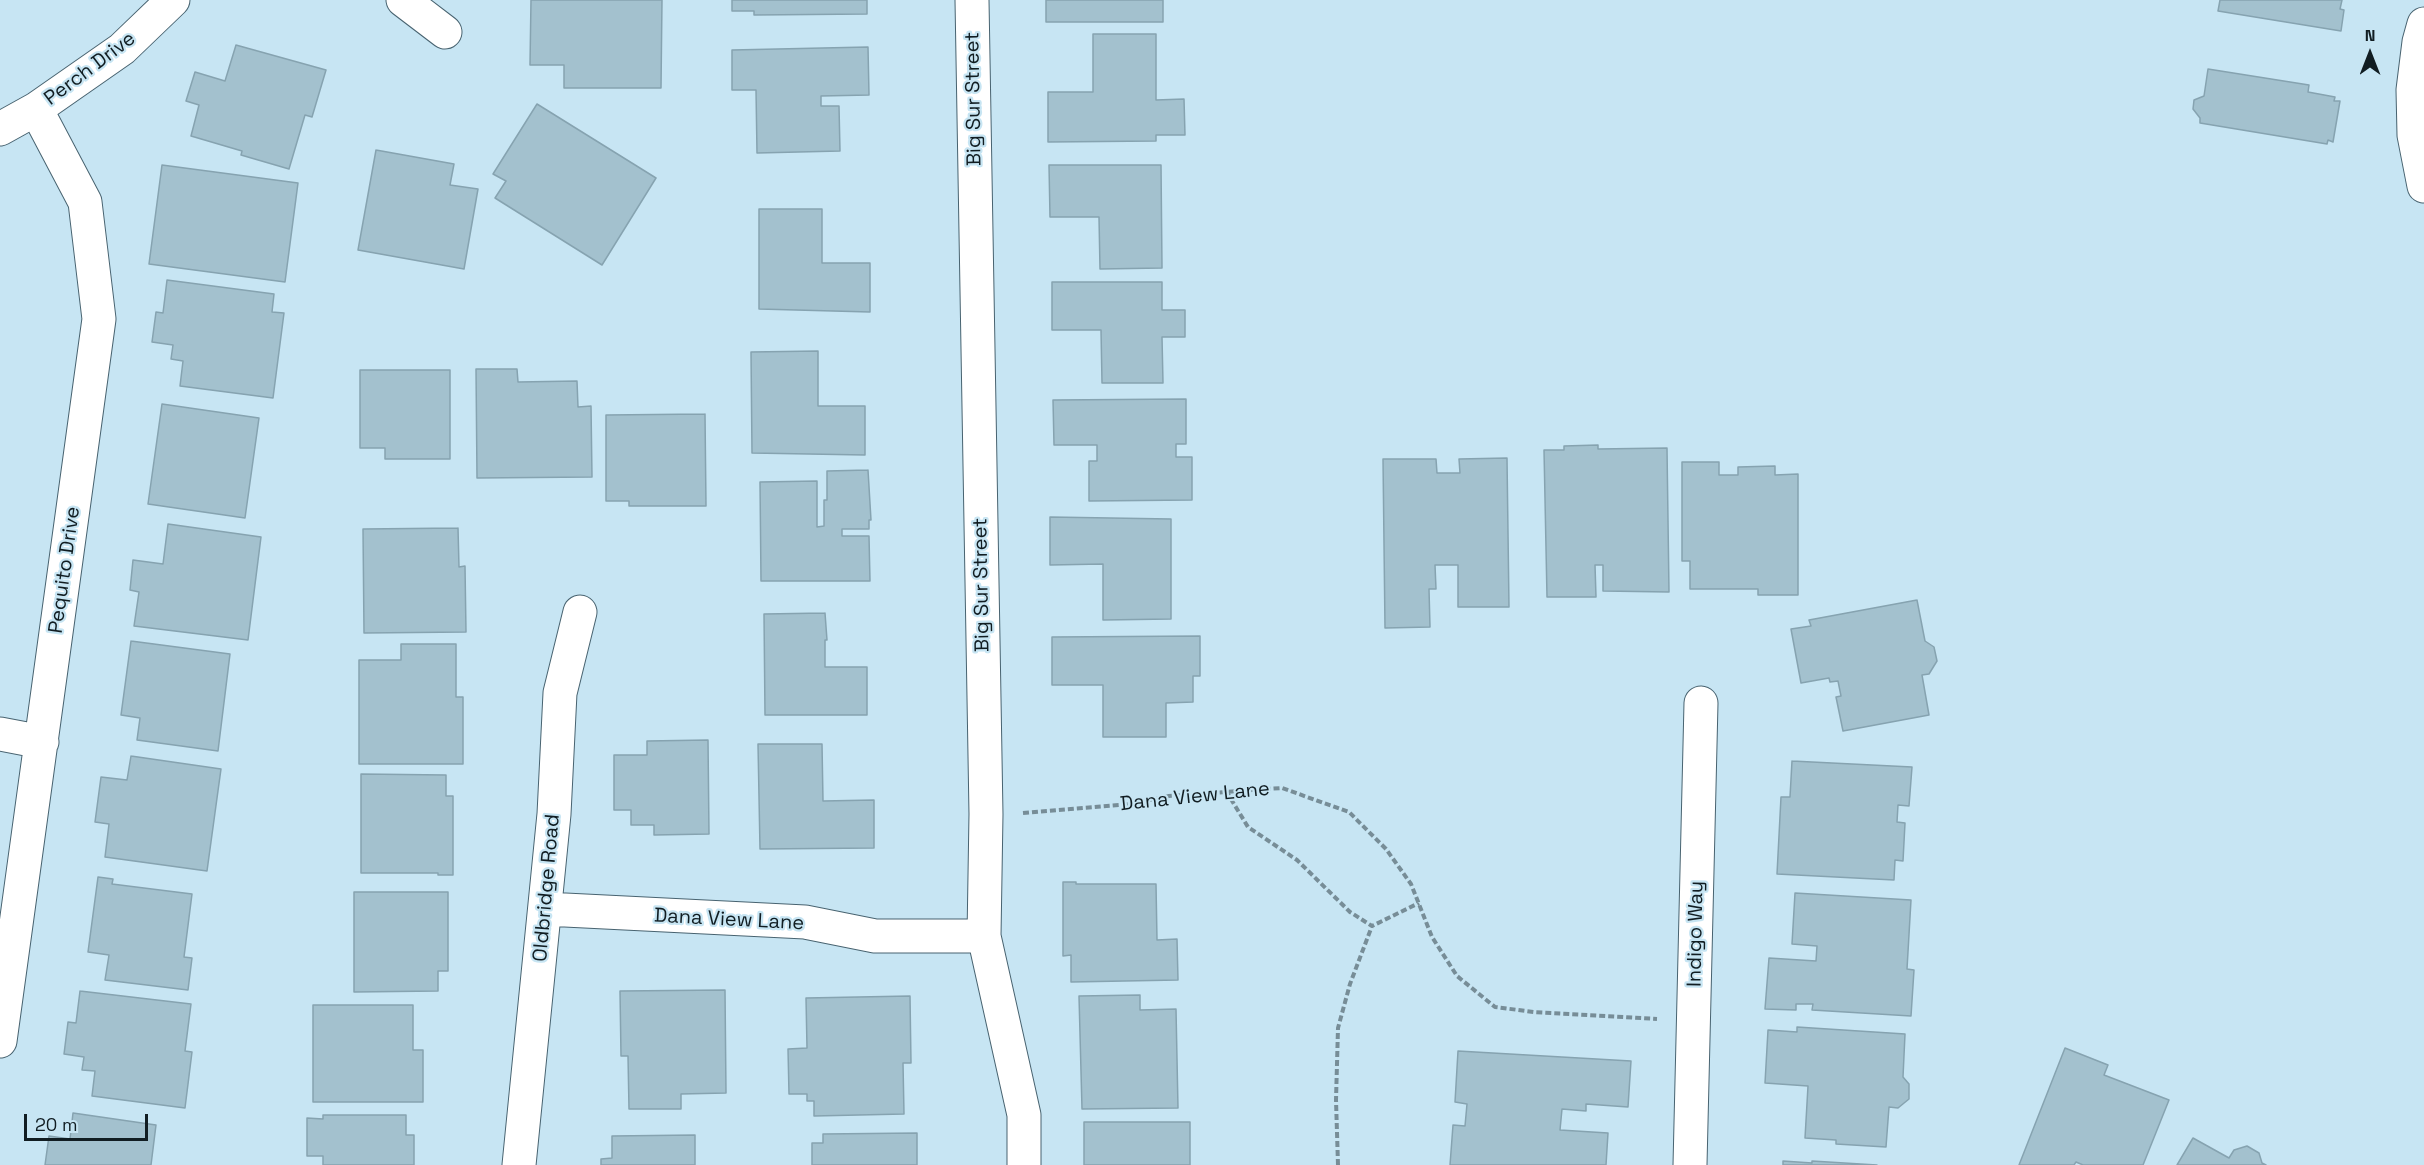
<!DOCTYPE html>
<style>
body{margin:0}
#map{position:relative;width:2424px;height:1165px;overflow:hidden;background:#c7e5f3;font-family:"Space Grotesk",sans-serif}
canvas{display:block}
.north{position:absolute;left:2340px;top:24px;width:60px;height:60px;-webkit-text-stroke:4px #c7e5f3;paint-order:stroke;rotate:0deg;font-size:16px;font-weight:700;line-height:24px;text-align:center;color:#111d22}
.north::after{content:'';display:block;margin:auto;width:21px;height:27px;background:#111d22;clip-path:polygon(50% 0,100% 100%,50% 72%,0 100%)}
.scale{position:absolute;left:24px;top:1114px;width:124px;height:27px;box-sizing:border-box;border:3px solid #111d22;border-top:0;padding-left:8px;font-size:18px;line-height:21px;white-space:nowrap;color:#111d22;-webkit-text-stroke:4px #c7e5f3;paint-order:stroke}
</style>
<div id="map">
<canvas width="2424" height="1165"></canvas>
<div class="north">N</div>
<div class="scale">20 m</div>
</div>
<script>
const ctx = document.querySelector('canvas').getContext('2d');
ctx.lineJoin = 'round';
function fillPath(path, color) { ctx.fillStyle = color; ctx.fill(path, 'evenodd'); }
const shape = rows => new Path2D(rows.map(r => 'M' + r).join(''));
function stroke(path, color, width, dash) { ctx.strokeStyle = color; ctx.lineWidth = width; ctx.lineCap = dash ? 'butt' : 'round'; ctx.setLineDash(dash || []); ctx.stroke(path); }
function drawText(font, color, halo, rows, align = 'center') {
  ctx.font = font + ' "Space Grotesk",sans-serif'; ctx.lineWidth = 4.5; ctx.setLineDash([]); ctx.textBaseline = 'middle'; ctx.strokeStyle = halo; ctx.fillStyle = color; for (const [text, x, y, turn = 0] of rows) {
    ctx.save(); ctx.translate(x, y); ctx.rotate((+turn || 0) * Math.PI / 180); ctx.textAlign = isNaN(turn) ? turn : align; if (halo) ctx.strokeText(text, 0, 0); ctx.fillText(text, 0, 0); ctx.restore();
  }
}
const building = shape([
 [531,0,662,0,661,88,564,88,564,65,530,65,531,0],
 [732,0,867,0,867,14,754,15,754,11,732,11,732,0],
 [1046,0,1163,0,1163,22,1046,22,1046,0],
 [2220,0,2342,0,2340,9,2344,10,2341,31,2218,11,2220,0],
 [1093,34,1156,34,1156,100,1184,99,1185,135,1156,135,1156,141,1048,142,1048,92,1093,92,1093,34],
 [236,45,326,70,312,117,305,115,289,169,241,155,242,151,191,136,199,105,186,101,195,72,225,81,236,45],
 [868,47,869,95,821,96,821,106,839,106,840,151,757,153,756,90,732,90,732,50,868,47],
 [2208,69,2309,85,2308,92,2335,97,2334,101,2340,101,2333,142,2328,140,2327,144,2200,123,2200,118,2193,109,2194,100,2204,96,2208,69],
 [537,104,656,178,602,265,495,198,506,181,493,174,537,104],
 [376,150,454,164,450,185,478,189,464,269,358,250,376,150],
 [162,165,298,183,285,282,149,264,162,165],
 [1049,165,1161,165,1162,268,1100,269,1099,217,1050,217,1049,165],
 [759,209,822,209,822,263,870,263,870,312,759,309,759,209],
 [167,280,274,294,272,312,284,313,273,398,180,386,183,361,171,359,173,345,152,342,156,312,163,313,167,280],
 [1052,282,1162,282,1162,310,1185,310,1185,337,1162,337,1163,383,1102,383,1101,330,1052,330,1052,282],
 [818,351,818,406,865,406,865,455,752,453,751,352,818,351],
 [476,369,517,369,518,382,577,381,578,407,591,406,592,477,477,478,476,369],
 [360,370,450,370,450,459,385,459,385,448,360,448,360,370],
 [1186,399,1186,444,1176,444,1176,457,1192,457,1192,500,1089,501,1089,461,1097,461,1097,445,1054,445,1053,400,1186,399],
 [162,404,259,418,245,518,148,504,162,404],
 [705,414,706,506,629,506,629,501,606,501,606,415,705,414],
 [1598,445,1598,449,1667,448,1669,592,1603,591,1603,565,1595,565,1596,597,1547,597,1544,450,1564,450,1564,446,1598,445],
 [1507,458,1509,607,1458,607,1458,565,1435,565,1436,589,1429,589,1430,627,1385,628,1383,459,1436,459,1437,473,1460,473,1459,459,1507,458],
 [1682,462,1719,462,1719,475,1738,475,1738,467,1775,466,1775,475,1798,474,1798,595,1758,595,1758,589,1690,589,1690,561,1682,561,1682,462],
 [868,470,871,520,869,520,869,529,842,529,842,536,869,536,870,581,761,581,760,482,817,481,817,527,824,526,824,500,827,500,827,471,868,470],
 [1050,517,1171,519,1171,619,1103,620,1103,564,1050,565,1050,517],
 [168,524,261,537,248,640,134,626,139,592,130,590,133,560,163,564,168,524],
 [458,528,459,567,465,566,466,632,364,633,363,529,458,528],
 [1917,600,1925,641,1934,647,1937,661,1929,674,1922,675,1929,715,1843,731,1836,697,1841,696,1838,681,1830,682,1829,678,1801,683,1791,629,1811,626,1809,620,1917,600],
 [825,613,827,640,825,640,825,667,867,667,867,715,765,715,764,614,825,613],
 [1200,636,1200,676,1193,676,1193,702,1166,703,1166,737,1103,737,1103,685,1052,685,1052,637,1200,636],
 [131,641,230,654,218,751,137,740,140,718,121,715,131,641],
 [401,644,456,644,456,697,463,697,463,764,359,764,359,660,401,660,401,644],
 [708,740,709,834,654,835,654,825,631,825,631,810,614,810,614,755,647,755,647,741,708,740],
 [758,744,822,744,823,801,874,800,874,848,760,849,758,744],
 [131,756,221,769,207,871,105,857,109,824,95,822,101,777,127,780,131,756],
 [1792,761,1912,767,1909,806,1898,805,1897,822,1905,823,1903,861,1895,860,1894,880,1777,874,1781,797,1790,797,1792,761],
 [361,774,446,775,446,796,453,796,453,875,438,875,438,873,361,873,361,774],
 [98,877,113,879,112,884,192,894,184,957,192,958,188,990,105,980,109,955,88,952,98,877],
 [1063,882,1076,882,1076,884,1156,884,1157,940,1177,939,1178,980,1071,982,1071,955,1063,956,1063,882],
 [354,892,448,892,448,971,438,971,438,991,354,992,354,892],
 [1795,893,1911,900,1907,969,1914,970,1911,1016,1812,1010,1813,1004,1796,1004,1796,1010,1765,1009,1769,958,1816,961,1817,946,1792,944,1795,893],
 [725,990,726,1093,681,1094,681,1109,629,1109,628,1056,621,1056,620,991,725,990],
 [80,991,191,1004,185,1051,192,1052,185,1108,92,1096,95,1071,82,1070,84,1057,64,1054,68,1022,76,1023,80,991],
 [1140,995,1140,1010,1176,1009,1178,1108,1082,1109,1079,996,1140,995],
 [910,996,911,1063,903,1063,904,1114,814,1116,814,1101,807,1101,807,1094,789,1094,788,1049,807,1048,806,998,910,996],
 [313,1005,413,1005,413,1050,423,1050,423,1102,313,1102,313,1005],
 [1797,1027,1905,1034,1903,1077,1909,1084,1909,1099,1898,1108,1889,1107,1886,1147,1836,1144,1836,1140,1805,1138,1808,1086,1765,1083,1768,1030,1797,1032,1797,1027],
 [2065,1048,2108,1065,2104,1075,2169,1100,2143,1165,2083,1165,2076,1162,2074,1165,2019,1165,2065,1048],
 [1458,1051,1631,1061,1628,1107,1586,1104,1586,1111,1562,1109,1560,1130,1608,1133,1606,1165,1450,1165,1453,1125,1465,1126,1467,1104,1455,1102,1458,1051],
 [73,1113,156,1125,151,1165,45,1165,49,1136,70,1139,73,1113],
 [323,1115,406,1115,406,1135,414,1135,414,1165,323,1165,323,1156,307,1156,307,1118,323,1119,323,1115],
 [1084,1122,1190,1122,1190,1165,1084,1165,1084,1122],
 [917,1133,917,1165,812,1165,812,1143,823,1143,823,1134,917,1133],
 [695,1135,695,1165,601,1165,601,1159,612,1158,612,1136,695,1135],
 [2193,1138,2229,1158,2234,1150,2247,1146,2259,1153,2262,1163,2266,1165,2177,1165,2193,1138],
 [1783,1161,1812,1163,1812,1161,1877,1165,1783,1165,1783,1161]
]);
fillPath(building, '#a3c1ce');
stroke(building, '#86a3b0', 1.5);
const minor = shape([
 [403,0,445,32],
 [972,0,986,814,984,936,1024,1115,1024,1165],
 [2424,24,2419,42,2413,90,2414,135,2424,186],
 [0,129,36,109,122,49,173,0],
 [0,734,42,742],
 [545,909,805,922,875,936,984,936],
 [0,1041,99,319,85,202,36,109],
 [519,1165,554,814,560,693,580,612],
 [1690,1165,1701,703]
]);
stroke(minor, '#486370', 35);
stroke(shape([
 [1226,791,1248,827,1297,860,1350,912,1372,926,1419,903],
 [1023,813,1131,804,1169,796,1282,788,1349,812,1386,849,1411,884,1432,937,1457,976,1495,1007,1534,1012,1657,1019],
 [1338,1165,1336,1100,1338,1028,1350,984,1372,926]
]), '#778d97', 4, [6, 3]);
stroke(minor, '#fff', 33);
drawText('20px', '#111d22', '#c7e5f3', [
 ["Perch Drive",90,69,-37],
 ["Big Sur Street",974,99,-91],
 ["Pequito Drive",65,570,-82],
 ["Big Sur Street",982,585,-91],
 ["Dana View Lane",1195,797,-6],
 ["Oldbridge Road",547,888,-85],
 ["Dana View Lane",729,920,3],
 ["Indigo Way",1696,934,-89]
]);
</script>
